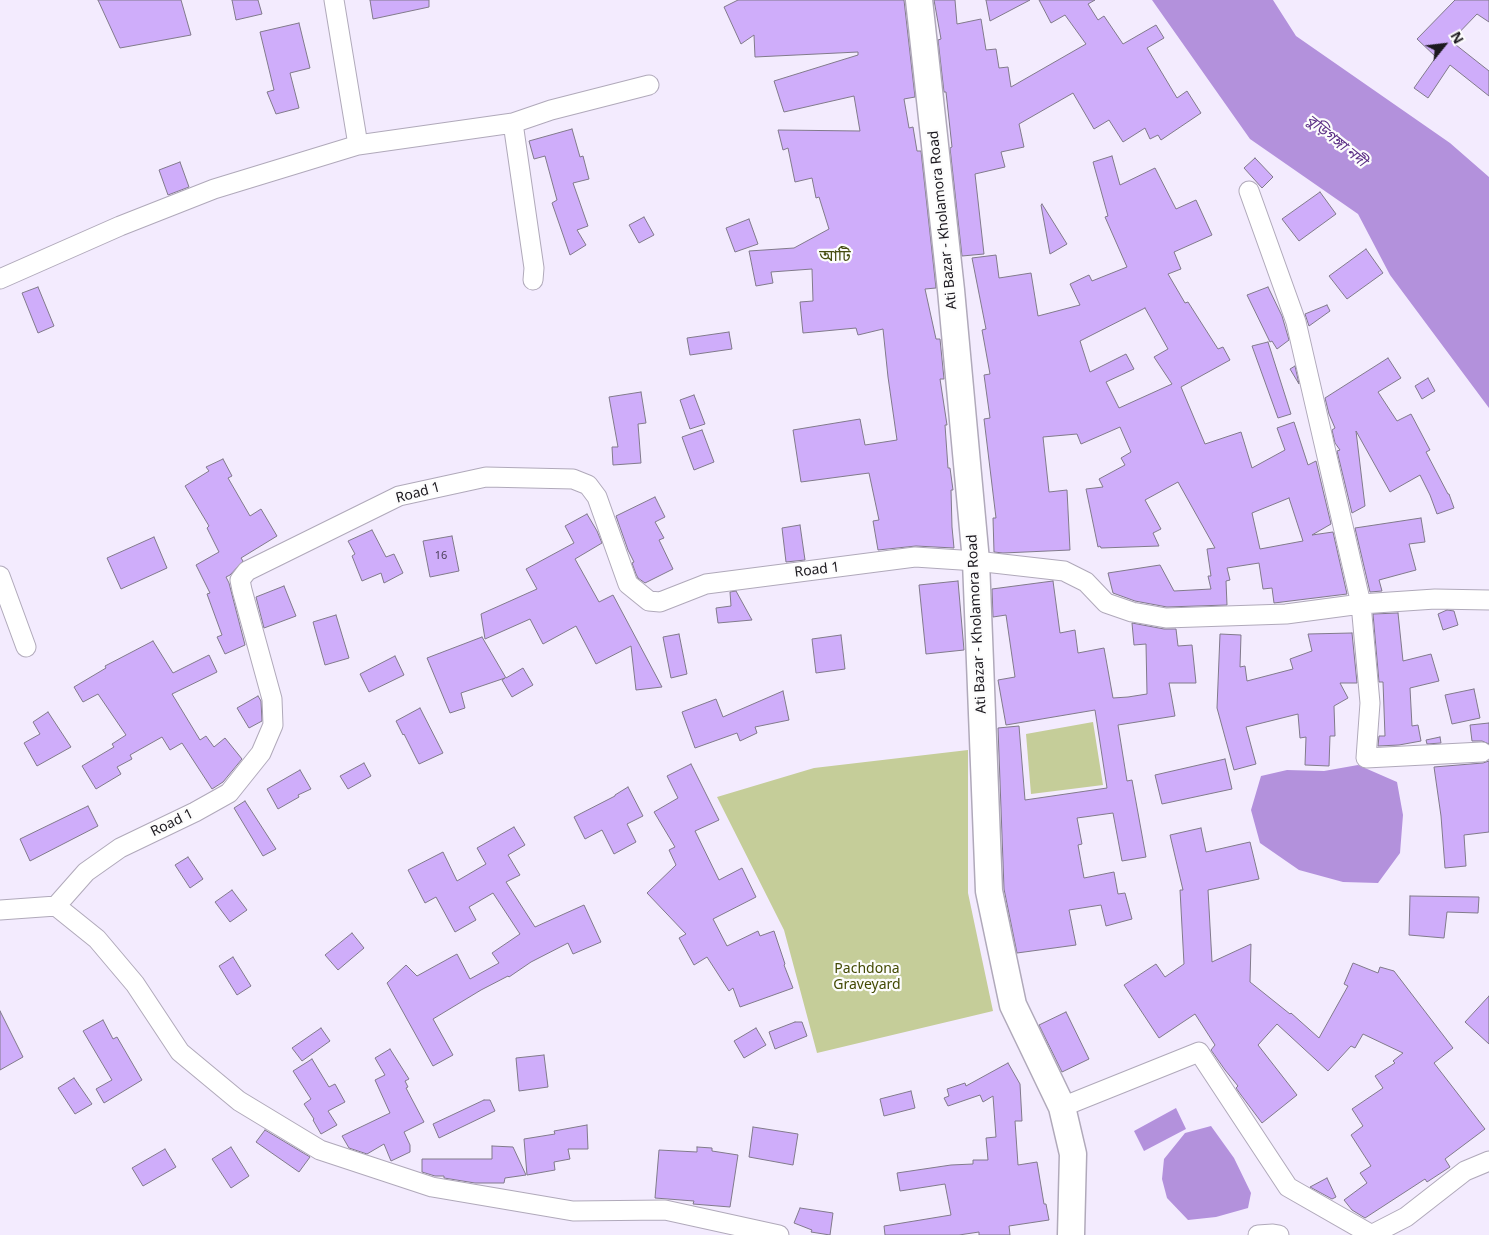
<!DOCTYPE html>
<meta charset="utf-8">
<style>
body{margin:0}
#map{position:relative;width:1489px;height:1235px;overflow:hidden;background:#f3ebfe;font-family:"Noto Sans",sans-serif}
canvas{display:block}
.north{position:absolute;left:1419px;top:20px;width:50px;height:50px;-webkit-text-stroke:4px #fcfcfc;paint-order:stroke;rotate:61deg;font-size:14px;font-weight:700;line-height:20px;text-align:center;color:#1c191f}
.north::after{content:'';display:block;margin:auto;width:18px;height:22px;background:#1c191f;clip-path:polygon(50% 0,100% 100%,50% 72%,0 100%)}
</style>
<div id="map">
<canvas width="1489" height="1235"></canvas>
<div class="north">N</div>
</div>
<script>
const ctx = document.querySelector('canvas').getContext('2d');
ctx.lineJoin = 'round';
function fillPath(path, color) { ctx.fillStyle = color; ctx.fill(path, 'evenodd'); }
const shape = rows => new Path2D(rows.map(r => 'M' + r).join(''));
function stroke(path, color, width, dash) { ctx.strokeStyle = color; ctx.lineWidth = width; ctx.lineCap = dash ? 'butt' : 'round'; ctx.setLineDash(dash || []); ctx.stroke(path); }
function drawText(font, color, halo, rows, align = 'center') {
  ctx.font = font + ' "Noto Sans","Noto Sans Bengali",sans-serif'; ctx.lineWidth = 4.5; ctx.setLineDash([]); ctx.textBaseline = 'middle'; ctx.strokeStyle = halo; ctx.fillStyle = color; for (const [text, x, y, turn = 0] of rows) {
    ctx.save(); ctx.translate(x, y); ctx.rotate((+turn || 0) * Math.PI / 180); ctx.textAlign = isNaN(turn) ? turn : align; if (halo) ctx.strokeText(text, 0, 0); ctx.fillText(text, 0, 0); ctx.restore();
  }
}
fillPath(shape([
 [1093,722,1103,785,1031,794,1026,734],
 [968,750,968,893,993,1011,817,1053,784,930,717,797,814,768]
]), '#c5cd99');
fillPath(shape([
 [1152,0,1273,0,1296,36,1450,143,1489,177,1489,408,1390,275,1358,214,1250,139],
 [1358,765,1397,782,1403,815,1400,853,1378,883,1343,882,1299,870,1260,843,1251,810,1261,776,1287,770,1324,771],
 [1176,1108,1186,1129,1144,1151,1134,1131],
 [1211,1126,1234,1158,1251,1193,1248,1208,1216,1217,1188,1220,1167,1198,1162,1179,1164,1159,1185,1133]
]), '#b391dc');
const building = shape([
 [98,0,181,0,191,35,120,48,98,0],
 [232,0,258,0,262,14,236,20,232,0],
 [370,0,429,0,429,7,373,19,370,0],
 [738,0,904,0,915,97,904,99,909,128,913,127,917,151,921,151,936,288,925,289,936,339,940,339,944,379,940,379,947,425,945,425,948,468,950,468,953,490,951,490,952,527,954,548,916,546,878,550,873,521,879,520,869,473,801,482,793,430,860,419,865,445,897,440,888,377,883,329,858,335,856,328,803,333,800,302,813,301,812,269,771,272,773,283,756,286,749,251,794,248,829,229,819,197,816,198,812,178,795,182,788,148,783,150,778,130,860,131,854,96,784,112,774,81,858,55,858,52,755,57,754,35,741,44,724,7,738,0],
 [934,0,955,0,957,24,981,19,986,50,996,49,999,68,1008,67,1011,87,1086,44,1065,15,1051,23,1039,0,1095,0,1088,4,1098,20,1104,16,1123,44,1156,25,1164,38,1147,48,1177,98,1187,91,1201,113,1161,140,1158,135,1150,139,1145,128,1123,142,1109,120,1094,129,1073,93,1019,124,1024,147,1001,152,1005,167,975,174,984,254,962,256,950,148,952,147,946,92,944,92,938,40,941,39,934,0],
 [986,0,1030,0,990,21,986,0],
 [1455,0,1489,0,1489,22,1477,14,1451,41,1489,71,1489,96,1450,65,1428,98,1414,88,1436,57,1417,39,1455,0],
 [299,23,310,68,290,73,299,108,276,114,267,92,274,90,260,32,299,23],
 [572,129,580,157,583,156,589,179,573,183,588,226,577,230,586,245,570,255,552,203,557,200,545,156,534,159,529,141,572,129],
 [1112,156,1120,185,1155,168,1176,209,1196,200,1212,235,1174,252,1181,269,1168,274,1185,303,1188,302,1218,349,1223,347,1230,360,1181,387,1205,444,1241,432,1252,468,1285,450,1277,428,1294,422,1308,465,1316,461,1331,524,1312,535,1333,532,1347,594,1274,603,1272,588,1263,589,1259,563,1227,568,1230,580,1226,581,1227,605,1167,607,1135,601,1113,593,1108,573,1160,565,1174,591,1211,589,1208,576,1211,576,1207,549,1215,548,1178,482,1145,500,1161,529,1153,533,1159,546,1101,548,1100,546,1098,547,1086,489,1103,487,1099,479,1125,465,1121,458,1131,452,1120,427,1081,444,1077,434,1043,437,1049,492,1067,490,1070,550,1003,553,994,552,993,518,996,518,984,419,990,418,984,375,990,374,982,330,986,329,972,258,996,255,999,278,1031,273,1038,316,1080,305,1070,284,1089,275,1092,281,1127,267,1105,217,1108,216,1093,162,1112,156],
 [1145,308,1168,349,1154,357,1172,384,1119,408,1106,382,1134,369,1126,354,1090,372,1080,341,1145,308],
 [1289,498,1303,541,1260,549,1252,513,1289,498],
 [1255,158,1273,177,1262,188,1244,168,1255,158],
 [180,162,189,187,168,195,159,170,180,162],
 [1320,192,1336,214,1299,241,1282,219,1320,192],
 [1042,204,1067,244,1050,254,1041,205,1042,204],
 [644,217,654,235,639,243,629,225,644,217],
 [749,219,758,244,735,252,726,228,749,219],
 [1366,249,1383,273,1347,299,1329,276,1366,249],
 [38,287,54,326,38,333,22,293,38,287],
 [1268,287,1282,316,1289,340,1277,349,1272,341,1270,342,1247,295,1268,287],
 [1327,305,1330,311,1309,326,1305,314,1327,305],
 [729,332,732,349,690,355,687,338,729,332],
 [1268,342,1291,414,1278,418,1252,346,1268,342],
 [1388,358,1401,378,1378,392,1397,421,1411,414,1430,450,1426,452,1448,494,1449,494,1454,508,1437,514,1430,495,1420,475,1390,492,1356,431,1365,506,1352,513,1337,451,1340,450,1335,443,1332,430,1335,428,1329,414,1325,398,1388,358],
 [1295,366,1299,384,1290,369,1295,366],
 [1428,378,1435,391,1422,399,1415,386,1428,378],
 [641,392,646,423,638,424,641,463,613,465,612,447,618,447,609,397,641,392],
 [694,395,705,424,690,429,680,400,694,395],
 [702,430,714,462,694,470,682,437,702,430],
 [223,459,232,476,228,478,250,516,261,509,277,536,241,558,243,561,230,575,226,577,229,583,245,645,225,654,217,637,222,635,207,594,210,593,196,565,219,552,207,528,209,526,185,486,209,471,206,467,223,459],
 [655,497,665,517,655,522,664,538,659,540,673,569,645,583,638,578,636,574,632,563,634,562,628,550,616,516,655,497],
 [587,514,597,531,602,543,575,559,599,602,613,595,662,687,636,690,631,646,596,664,576,626,543,644,530,619,485,639,481,614,537,589,526,569,574,543,565,526,587,514],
 [1421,518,1425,542,1409,544,1416,570,1379,580,1382,591,1370,592,1355,528,1421,518],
 [800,525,805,560,786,562,782,528,800,525],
 [372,530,386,557,394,554,403,573,384,583,381,573,362,581,352,556,355,554,348,541,372,530],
 [452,536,459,571,430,577,423,541,452,536],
 [154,537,167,568,121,589,107,558,154,537],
 [958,581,964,650,926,654,919,585,958,581],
 [1053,581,1060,633,1075,630,1078,653,1104,648,1113,698,1128,697,1147,694,1146,644,1134,645,1132,623,1164,629,1176,629,1178,646,1192,645,1196,683,1169,683,1175,716,1118,725,1127,781,1132,780,1146,857,1122,861,1113,813,1077,818,1082,844,1078,845,1084,878,1114,872,1118,894,1125,893,1132,919,1106,926,1101,905,1069,910,1076,945,1017,953,1004,889,998,728,1019,726,1025,800,1107,788,1095,710,1006,725,998,680,1015,677,1006,615,993,617,992,589,1053,581],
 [284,586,296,616,264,628,256,597,284,586],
 [736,591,752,620,718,623,716,608,731,606,730,592,736,591],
 [1447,610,1454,611,1458,625,1443,630,1438,614,1447,610],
 [1398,613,1403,661,1431,654,1439,681,1410,688,1412,726,1418,725,1421,741,1399,745,1378,746,1379,736,1385,736,1383,682,1379,682,1373,614,1398,613],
 [336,615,349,658,325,665,313,622,336,615],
 [1352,633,1357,683,1340,683,1348,698,1334,706,1335,736,1330,736,1329,766,1305,765,1306,737,1300,738,1298,714,1246,727,1256,764,1234,770,1217,708,1220,634,1241,635,1240,667,1245,666,1247,681,1293,669,1290,659,1312,651,1308,634,1352,633],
 [679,634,687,674,671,678,663,637,679,634],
 [841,635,845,669,816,673,812,639,841,635],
 [482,637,506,678,523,668,533,685,512,697,502,680,505,678,461,693,465,708,450,713,427,658,482,637],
 [153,641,173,673,209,655,217,672,172,694,200,740,206,736,214,747,225,738,242,759,223,782,212,789,182,743,170,750,162,737,130,755,132,759,117,767,121,774,96,789,82,766,114,747,112,744,126,735,98,694,83,702,74,687,106,668,105,666,153,641],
 [395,656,404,675,369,692,360,674,395,656],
 [1474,689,1480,718,1452,724,1445,695,1474,689],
 [783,691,789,720,755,727,757,733,740,741,737,733,695,748,682,712,716,699,723,717,783,691],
 [258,696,261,701,262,721,249,728,237,708,258,696],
 [420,708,443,753,419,764,404,734,403,735,396,721,420,708],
 [48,712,71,747,37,766,24,743,40,734,33,722,48,712],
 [1489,723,1489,744,1482,741,1472,741,1470,725,1489,723],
 [1440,737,1441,743,1427,744,1426,740,1440,737],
 [1225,759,1232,789,1162,804,1155,775,1225,759],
 [1489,761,1489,832,1464,835,1466,866,1445,868,1441,816,1434,767,1483,763,1489,761],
 [364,763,371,776,348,789,340,776,364,763],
 [691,764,719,820,695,831,719,880,742,868,756,897,713,919,727,946,758,931,760,936,774,931,785,964,784,965,793,988,740,1007,733,988,729,991,707,957,694,965,679,938,686,934,647,893,676,865,669,850,675,847,654,812,678,798,667,776,691,764],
 [300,770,311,789,298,795,299,797,278,809,267,789,300,770],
 [628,787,643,816,627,824,636,842,614,854,602,830,585,839,574,817,615,796,615,795,628,787],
 [245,801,276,849,263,856,234,808,245,801],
 [88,806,98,826,30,861,20,839,88,806],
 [514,827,525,845,508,855,520,875,506,882,535,927,584,905,601,942,573,954,568,943,531,962,509,977,508,976,481,990,433,1019,453,1055,433,1066,387,983,406,965,417,976,457,954,470,979,499,963,492,953,520,934,493,893,469,907,476,920,455,932,436,897,425,903,408,870,443,852,457,881,486,864,477,848,514,827],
 [1201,828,1206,852,1250,842,1259,879,1208,890,1212,962,1251,944,1250,982,1290,1014,1291,1013,1319,1038,1348,986,1344,984,1353,963,1378,973,1380,967,1394,971,1453,1048,1434,1063,1485,1129,1445,1159,1450,1167,1427,1182,1425,1179,1365,1218,1352,1210,1344,1200,1367,1183,1360,1173,1371,1166,1351,1135,1363,1126,1352,1109,1383,1088,1375,1076,1395,1063,1393,1061,1403,1053,1363,1034,1355,1048,1351,1046,1328,1071,1277,1024,1258,1045,1297,1095,1262,1123,1241,1095,1236,1088,1238,1086,1225,1070,1211,1050,1215,1045,1195,1014,1159,1038,1124,985,1156,964,1165,977,1184,964,1180,890,1183,890,1170,835,1201,828],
 [188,857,203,879,190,888,175,865,188,857],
 [232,890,247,910,230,922,215,902,232,890],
 [1410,896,1479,897,1478,913,1447,912,1444,938,1409,935,1410,896],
 [352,933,364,948,338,970,325,955,352,933],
 [233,957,251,986,237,995,219,966,233,957],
 [1489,996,1489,1044,1465,1022,1489,996],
 [0,1011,23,1057,0,1070,0,1011],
 [1066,1012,1089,1059,1062,1072,1039,1025,1066,1012],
 [103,1020,113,1039,117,1037,142,1080,104,1103,96,1089,112,1080,83,1031,103,1020],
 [795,1022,802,1022,807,1036,775,1049,769,1032,795,1022],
 [321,1028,330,1041,302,1061,292,1048,321,1028],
 [756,1028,766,1045,744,1058,734,1041,756,1028],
 [390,1049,409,1079,405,1081,408,1087,406,1088,424,1122,404,1132,410,1145,410,1152,391,1161,384,1144,367,1154,349,1148,342,1136,390,1113,375,1080,385,1075,375,1058,390,1049],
 [544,1055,548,1087,519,1091,516,1058,544,1055],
 [312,1059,329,1087,335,1084,345,1102,328,1111,337,1125,321,1134,313,1120,314,1119,304,1104,311,1099,293,1071,312,1059],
 [1008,1063,1020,1084,1022,1121,1015,1121,1018,1165,1037,1162,1044,1204,1046,1204,1049,1220,1009,1226,1010,1235,979,1235,979,1232,959,1235,885,1235,884,1226,951,1215,945,1184,900,1191,897,1173,951,1165,973,1164,973,1160,988,1160,986,1138,996,1137,993,1096,983,1102,980,1095,948,1106,944,1098,949,1096,947,1089,965,1083,966,1086,1008,1063],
 [74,1078,92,1104,75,1114,58,1088,74,1078],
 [911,1091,915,1108,884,1116,880,1099,911,1091],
 [484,1100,490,1100,495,1111,439,1138,433,1124,484,1100],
 [587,1125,588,1149,568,1149,570,1159,554,1162,555,1170,527,1175,524,1139,555,1134,554,1131,587,1125],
 [753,1127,798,1134,793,1165,749,1157,753,1127],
 [265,1130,310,1157,299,1172,256,1142,265,1130],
 [492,1146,513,1147,526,1175,505,1178,504,1183,475,1183,444,1178,444,1176,435,1176,422,1172,422,1159,492,1159,492,1146],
 [231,1147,249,1176,231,1188,212,1159,231,1147],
 [697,1147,712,1148,712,1151,738,1155,730,1207,693,1204,694,1201,655,1198,659,1150,697,1152,697,1147],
 [165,1149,176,1167,143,1186,132,1168,165,1149],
 [1327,1178,1336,1197,1332,1199,1310,1187,1327,1178],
 [800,1208,833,1213,830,1235,811,1232,812,1230,794,1223,800,1208]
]);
fillPath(building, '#cfadfa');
stroke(building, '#817a8b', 1);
const street = shape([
 [334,0,358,145,513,123,551,110,649,85],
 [513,123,534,268,533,280],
 [0,279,120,226,214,189,358,145],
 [0,576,26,647],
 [1482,752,1366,758,1370,703,1361,604,1435,599,1489,600],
 [56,906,86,872,120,848,195,812,229,793,261,753,273,725,272,699,242,590,240,580,247,571,399,496,486,477,573,479,588,485,597,497,628,584,649,601,660,602,706,584,915,557,976,561,1064,571,1086,582,1106,603,1132,612,1166,618,1286,614,1361,604,1296,322,1249,191],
 [0,910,56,906,97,939,135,984,180,1052,239,1101,320,1150,432,1187,573,1211,665,1210,779,1235],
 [1062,1107,1199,1052,1288,1187,1372,1235],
 [1258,1235,1273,1234,1279,1235],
 [1371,1235,1406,1217,1465,1171,1489,1161]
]);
const secondary = shape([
 [919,0,951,290,976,561,989,891,1013,1005,1062,1107,1073,1154,1071,1235]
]);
stroke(street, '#b0a9ba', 21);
stroke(secondary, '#b0a9ba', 29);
stroke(street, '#fff', 19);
stroke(secondary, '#fff', 26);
drawText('11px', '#493e56', null, [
 ["16",441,556]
]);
drawText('14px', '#1c191f', '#fcfcfc', [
 ["Ati Bazar - Kholamora Road",943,220,-96],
 ["Road 1",418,493,-15],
 ["Road 1",817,570,-7],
 ["Ati Bazar - Kholamora Road",977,624,-93],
 ["Road 1",172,823,-26]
]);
drawText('14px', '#434a04', '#fcfcfc', [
 ["Pachdona",867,969],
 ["Graveyard",867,985]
]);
drawText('italic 15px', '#5a2d85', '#fcfcfc', [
 ["বুড়িগঙ্গা নদী",1336,141,39]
]);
drawText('16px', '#454c10', '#fcfcfc', [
 ["আটি",835,256]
]);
</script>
